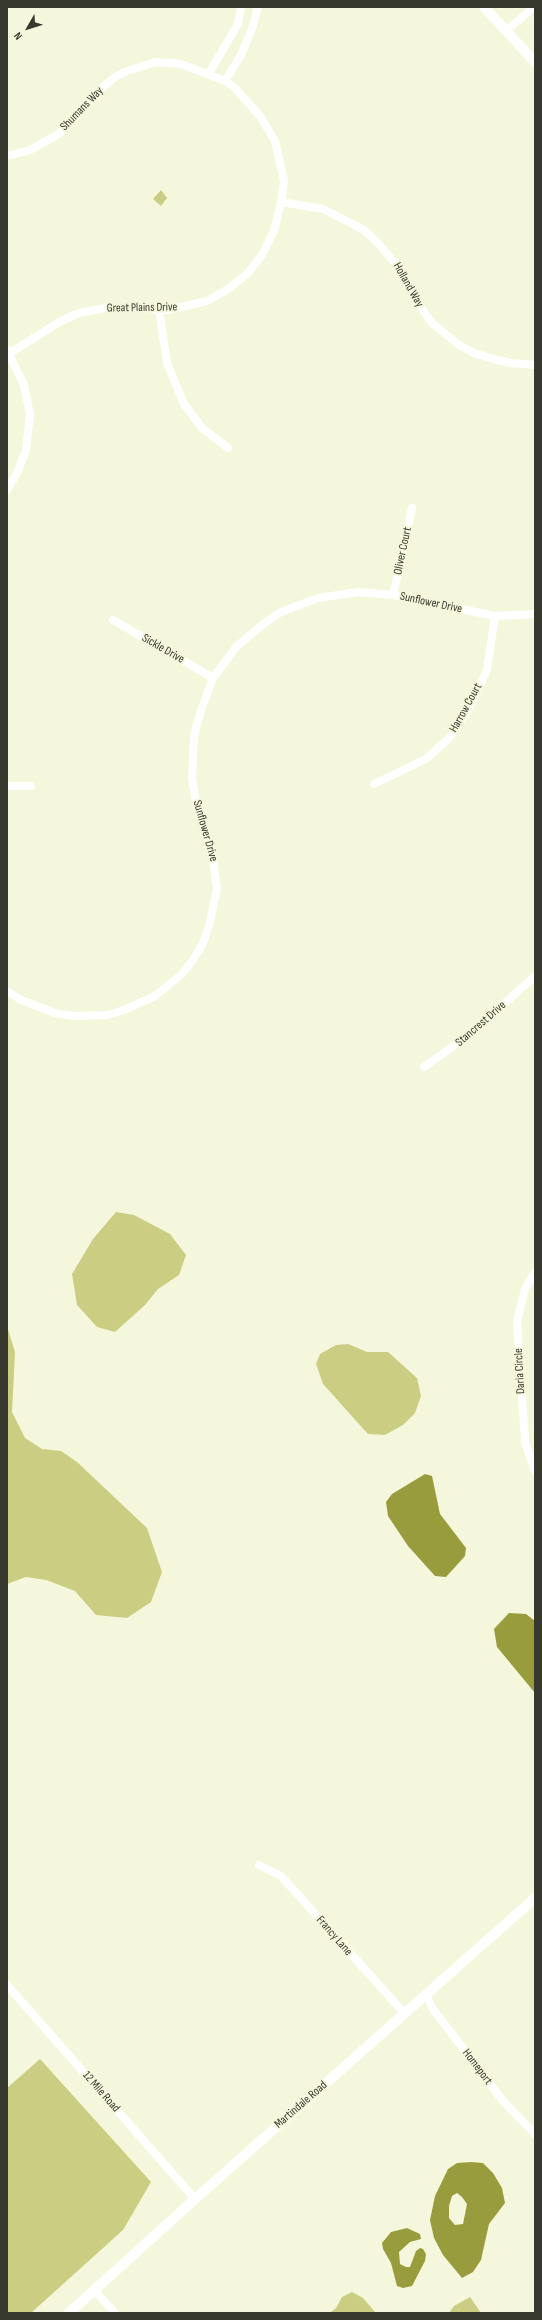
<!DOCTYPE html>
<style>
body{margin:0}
#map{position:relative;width:542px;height:2320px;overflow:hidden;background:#f5f7dc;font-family:"Sofia Sans Condensed",sans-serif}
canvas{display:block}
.frame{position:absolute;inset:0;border:8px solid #38392e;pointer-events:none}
.north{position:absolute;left:8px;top:8px;width:40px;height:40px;-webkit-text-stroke:3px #f5f7dc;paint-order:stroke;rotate:231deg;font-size:11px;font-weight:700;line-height:16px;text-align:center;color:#38392e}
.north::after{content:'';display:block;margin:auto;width:14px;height:18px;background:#38392e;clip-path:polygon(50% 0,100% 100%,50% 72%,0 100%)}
</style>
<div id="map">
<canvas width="542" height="2320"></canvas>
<div class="frame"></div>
<div class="north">N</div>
</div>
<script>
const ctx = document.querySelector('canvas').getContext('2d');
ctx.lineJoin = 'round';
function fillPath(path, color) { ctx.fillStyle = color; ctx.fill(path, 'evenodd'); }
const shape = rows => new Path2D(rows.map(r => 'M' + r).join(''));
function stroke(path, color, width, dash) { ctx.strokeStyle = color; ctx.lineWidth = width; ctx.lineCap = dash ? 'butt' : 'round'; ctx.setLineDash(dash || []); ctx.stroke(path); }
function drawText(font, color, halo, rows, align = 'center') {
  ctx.font = font + ' "Sofia Sans Condensed",sans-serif'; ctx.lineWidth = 4; ctx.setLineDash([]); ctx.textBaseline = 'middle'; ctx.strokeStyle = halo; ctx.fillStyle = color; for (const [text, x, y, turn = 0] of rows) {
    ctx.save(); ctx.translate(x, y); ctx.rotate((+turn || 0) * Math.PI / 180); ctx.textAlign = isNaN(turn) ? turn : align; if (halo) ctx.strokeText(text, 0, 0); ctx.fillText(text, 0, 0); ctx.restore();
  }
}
fillPath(shape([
 [161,190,167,198,161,206,153,199],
 [116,1212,134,1215,170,1234,186,1255,179,1275,158,1289,145,1305,115,1332,97,1327,77,1305,72,1274,93,1239],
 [7,1326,15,1352,12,1412,25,1438,42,1449,61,1451,77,1462,147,1528,162,1572,151,1602,127,1618,96,1615,75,1591,46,1580,26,1577,7,1584],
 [348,1344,367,1352,388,1352,417,1378,421,1396,415,1413,403,1425,385,1435,368,1434,323,1384,316,1364,320,1354,336,1345],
 [40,2059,151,2182,123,2230,31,2313,7,2313,7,2088],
 [352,2292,363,2298,376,2313,330,2313,336,2308,342,2297],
 [470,2297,481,2313,449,2313,454,2306]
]), '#cbce82');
fillPath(shape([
 [425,1474,432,1476,440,1514,466,1548,465,1556,446,1577,435,1576,408,1546,388,1516,386,1502,392,1494],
 [509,1613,526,1614,535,1621,535,1693,497,1647,494,1629],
 [471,2162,483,2163,493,2173,502,2188,505,2203,489,2224,481,2260,473,2272,462,2278,443,2255,434,2238,430,2220,435,2196,448,2169,457,2163],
 [457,2193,462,2197,467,2204,463,2224,455,2225,449,2218,449,2206,452,2196],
 [407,2228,420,2234,421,2239,410,2242,399,2252,400,2264,406,2267,410,2267,416,2251,420,2248,423,2249,426,2254,425,2261,412,2286,403,2288,397,2286,391,2263,383,2249,382,2243,391,2232]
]), '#999c3d');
stroke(shape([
 [506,31,534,7],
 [209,73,238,24,241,7],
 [225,81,241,55,252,29,258,7],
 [7,156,30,150,57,135,69,125,96,93,115,77,127,71,156,62,181,64,225,81,234,87,260,116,275,141,284,181,281,202,274,231,262,255,247,274,228,289,207,301,168,310,105,308,79,313,61,321,10,353],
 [281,202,323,209,364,230,377,242,401,270,417,302,432,323,459,345,474,353,493,359,511,363,535,365],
 [159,309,167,363,184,404,202,428,228,448],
 [7,490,17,473,26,450,30,414,24,385,7,350],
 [393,595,412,508],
 [113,620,213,678],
 [374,784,426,759,449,738,467,712,487,670,495,616],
 [7,786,31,786],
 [7,991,21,1000,58,1014,76,1016,107,1015,124,1010,155,996,182,974,193,960,203,943,209,926,217,889,212,852,196,803,192,778,194,736,200,713,213,678,237,646,266,622,281,612,318,598,359,592,393,595,495,616,535,614],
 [424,1067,469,1035,535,976],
 [535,1272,525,1289,517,1321,525,1442,535,1471],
 [259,1865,281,1876,405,2014],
 [7,1985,195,2199],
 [426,1995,433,2009,503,2101,535,2134],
 [94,2290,115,2313]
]), '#fff', 8);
stroke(shape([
 [484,7,535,62],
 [69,2313,195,2199,535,1898]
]), '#fff', 10);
drawText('12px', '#38392e', '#f5f7dc', [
 ["Shumans Way",82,109,-46],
 ["Holland Way",408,285,60],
 ["Great Plains Drive",142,308,-1],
 ["Oliver Court",403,551,-78],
 ["Sunflower Drive",431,603,12],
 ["Sickle Drive",163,649,30],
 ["Harrow Court",466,708,-61],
 ["Sunflower Drive",205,831,74],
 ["Stancrest Drive",481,1024,-41],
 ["Daria Circle",520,1371,-93],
 ["Francy Lane",334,1936,49],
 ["Homeport",477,2067,53],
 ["12 Mile Road",101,2092,49],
 ["Martindale Road",301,2105,-41]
]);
</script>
